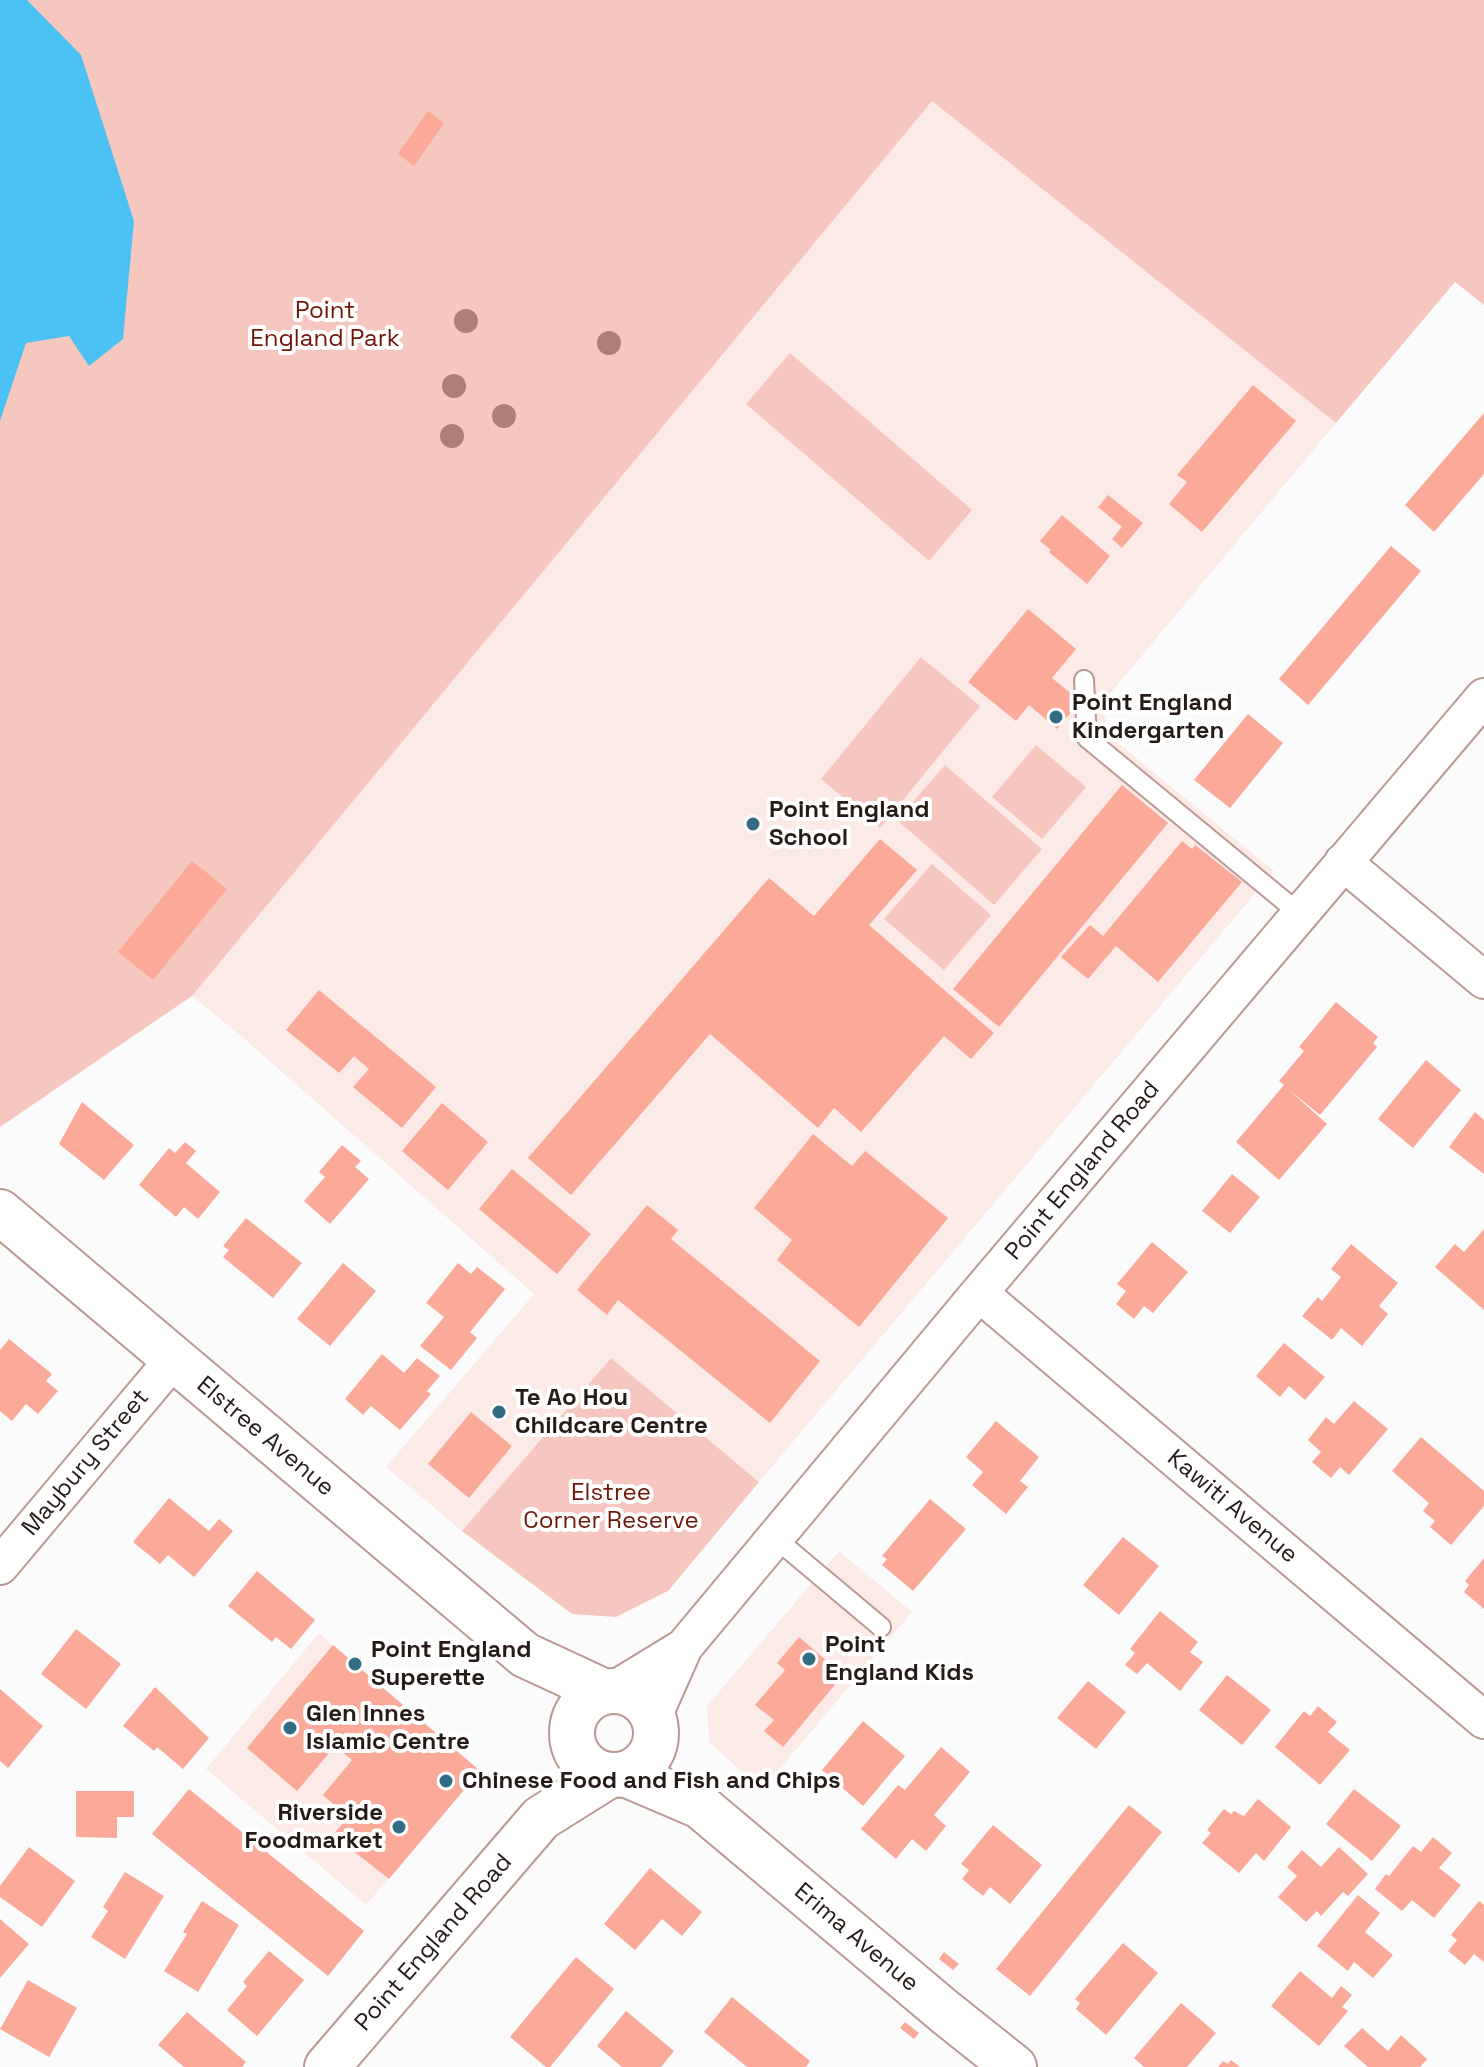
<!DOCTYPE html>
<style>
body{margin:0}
canvas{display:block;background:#fbfbfb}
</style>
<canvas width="1484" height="2067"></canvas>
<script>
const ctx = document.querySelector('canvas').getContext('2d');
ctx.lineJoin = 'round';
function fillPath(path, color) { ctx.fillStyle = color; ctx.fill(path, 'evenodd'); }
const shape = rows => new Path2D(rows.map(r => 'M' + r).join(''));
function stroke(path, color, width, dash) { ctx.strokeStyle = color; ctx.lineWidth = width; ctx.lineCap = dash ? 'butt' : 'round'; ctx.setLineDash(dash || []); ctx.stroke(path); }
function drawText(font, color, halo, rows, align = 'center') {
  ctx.font = font + ' "Space Grotesk",sans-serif'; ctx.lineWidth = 8; ctx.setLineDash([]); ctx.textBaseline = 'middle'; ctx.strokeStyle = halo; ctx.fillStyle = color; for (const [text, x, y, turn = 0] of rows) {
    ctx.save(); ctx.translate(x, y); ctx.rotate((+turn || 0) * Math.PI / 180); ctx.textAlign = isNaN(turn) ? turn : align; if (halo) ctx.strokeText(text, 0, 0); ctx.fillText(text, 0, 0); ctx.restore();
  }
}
fillPath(shape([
 [932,101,1336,423,1104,701,1107,734,1274,871,759,1482,611,1358,462,1531,386,1467,534,1294,240,1035,192,996],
 [839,1551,912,1612,762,1790,709,1742,707,1706],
 [319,1633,480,1770,366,1905,206,1769]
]), '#fbeae6');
fillPath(shape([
 [0,0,1484,0,1484,305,1455,282,1336,423,932,101,192,996,0,1127],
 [790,353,972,510,929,561,746,404],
 [921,657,980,706,880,828,821,779],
 [1036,745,1086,787,1042,839,992,797],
 [945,765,1042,849,994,905,897,820],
 [932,864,991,915,944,970,884,919],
 [611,1358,759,1482,668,1591,616,1617,572,1614,462,1531]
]), '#f6c7be');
fillPath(shape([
 [0,0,27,0,81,55,134,221,123,339,89,366,69,336,26,343,0,421]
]), '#4cc2f4');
fillPath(shape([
 [428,111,444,123,414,166,398,154],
 [1253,385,1296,421,1202,532,1169,504,1187,482,1177,475],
 [1484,413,1484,474,1434,532,1405,505],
 [1108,495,1143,523,1122,548,1112,539,1122,527,1098,507],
 [1062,515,1110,556,1087,584,1049,552,1051,550,1040,541],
 [1391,546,1421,571,1308,705,1279,679],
 [1028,609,1076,649,1052,678,1080,701,1057,729,1029,705,1016,721,968,682],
 [1248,714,1283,743,1230,808,1194,780],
 [1122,785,1168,823,999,1027,953,989],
 [880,839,917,870,869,925,994,1033,971,1059,944,1036,861,1132,834,1108,818,1128,710,1034,571,1195,528,1158,769,878,814,916],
 [1182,841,1192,849,1195,845,1242,882,1158,982,1116,946,1088,979,1061,957,1090,925,1103,936],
 [192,861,227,889,153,980,118,952],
 [319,990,436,1087,402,1128,353,1087,369,1069,354,1056,339,1073,286,1030],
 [1336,1002,1378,1037,1373,1043,1377,1047,1320,1115,1288,1089,1327,1124,1279,1180,1236,1142,1284,1085,1279,1081,1304,1051,1299,1047],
 [1426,1060,1461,1090,1413,1148,1378,1119],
 [82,1102,134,1145,104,1180,59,1144],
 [442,1103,488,1142,448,1190,402,1151],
 [1475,1112,1484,1120,1484,1174,1449,1147],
 [813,1134,852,1166,865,1151,948,1218,859,1327,777,1260,792,1240,754,1208],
 [185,1142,196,1151,186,1163,220,1192,198,1219,184,1207,176,1217,139,1185,169,1148,175,1153],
 [342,1145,361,1161,355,1167,369,1179,330,1224,304,1201,325,1177,319,1172],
 [512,1169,591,1234,557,1274,479,1209],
 [1232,1174,1260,1197,1230,1233,1202,1211],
 [647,1205,678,1230,671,1239,820,1361,770,1423,618,1300,607,1315,577,1290],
 [246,1218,302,1263,273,1298,223,1257,229,1250,223,1246],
 [1484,1229,1484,1310,1435,1267,1455,1244,1464,1252],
 [1152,1242,1188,1272,1153,1313,1144,1306,1134,1319,1116,1304,1126,1291,1117,1284],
 [1351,1244,1398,1283,1379,1306,1388,1314,1362,1346,1341,1328,1332,1340,1302,1316,1318,1297,1322,1301,1341,1277,1331,1269],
 [343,1263,376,1291,330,1346,297,1319],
 [458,1263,471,1274,477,1267,505,1289,470,1332,477,1338,451,1370,420,1346,444,1317,426,1303],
 [9,1339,52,1374,46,1381,58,1391,38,1414,26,1404,12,1421,0,1411,0,1350],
 [1284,1343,1325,1377,1305,1400,1289,1386,1280,1397,1256,1376],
 [382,1354,404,1373,417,1358,440,1376,427,1391,431,1394,400,1430,371,1406,363,1415,345,1399],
 [1354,1401,1388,1429,1349,1475,1340,1467,1331,1478,1312,1462,1321,1452,1308,1440,1326,1417,1334,1424],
 [471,1412,512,1446,469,1498,428,1464],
 [996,1421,1039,1457,1020,1481,1028,1487,1006,1514,972,1485,983,1472,966,1457],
 [1421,1437,1484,1491,1484,1506,1451,1545,1430,1527,1435,1521,1423,1511,1429,1503,1392,1471],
 [169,1498,209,1531,219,1519,233,1531,194,1577,168,1555,160,1564,133,1542],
 [930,1499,966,1529,913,1591,882,1565,887,1559,882,1556],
 [1123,1537,1159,1566,1119,1615,1083,1585],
 [1484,1558,1484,1609,1464,1592,1469,1585,1465,1581],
 [257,1571,315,1620,291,1649,276,1637,272,1642,228,1606],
 [1160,1611,1198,1642,1190,1652,1203,1662,1180,1691,1147,1663,1137,1674,1125,1665,1135,1653,1130,1649],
 [76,1629,121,1664,86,1709,41,1674],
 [799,1637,843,1675,783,1747,764,1731,774,1720,755,1705,785,1670,777,1663],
 [333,1645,480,1771,389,1879,333,1835,348,1817,323,1795,352,1760,335,1746,297,1791,247,1748],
 [1227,1675,1271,1710,1242,1745,1199,1710],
 [1088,1681,1126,1712,1096,1749,1057,1718],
 [155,1687,209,1738,183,1769,157,1747,154,1751,123,1726],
 [0,1689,43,1726,8,1768,0,1761],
 [1318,1706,1337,1722,1328,1732,1350,1750,1320,1785,1275,1747,1304,1711,1310,1716],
 [863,1721,905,1756,863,1806,822,1770],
 [941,1747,970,1772,934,1815,946,1826,926,1851,912,1839,896,1859,861,1829,898,1785,905,1790],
 [189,1789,364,1931,328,1976,152,1834],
 [1354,1789,1401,1826,1372,1861,1326,1824],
 [76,1791,134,1791,134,1817,117,1817,117,1838,76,1837],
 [1258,1799,1291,1827,1264,1861,1256,1853,1239,1873,1202,1843,1211,1833,1207,1830,1224,1809,1231,1814,1234,1811,1244,1816],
 [1129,1805,1162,1832,1030,1996,996,1969],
 [993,1825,1042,1865,1010,1904,990,1887,983,1896,962,1879,969,1870,961,1864],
 [1433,1837,1452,1853,1439,1868,1461,1885,1434,1918,1412,1900,1402,1911,1375,1889,1386,1874,1389,1876,1413,1846,1421,1852],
 [29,1847,75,1881,42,1927,0,1897,0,1886],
 [1339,1847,1368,1874,1348,1896,1343,1892,1321,1916,1317,1911,1306,1922,1278,1897,1297,1876,1287,1867,1302,1850,1321,1867],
 [650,1868,702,1912,682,1936,662,1919,635,1950,604,1924],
 [125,1872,164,1896,125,1959,91,1937,108,1911,103,1907],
 [1358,1895,1380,1913,1365,1932,1393,1955,1373,1978,1354,1962,1348,1971,1317,1946],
 [202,1901,239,1925,198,1992,164,1971,187,1934,183,1932],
 [1479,1901,1484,1905,1484,1962,1474,1954,1465,1965,1448,1951,1457,1940,1451,1935],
 [0,1919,29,1944,0,1978],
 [1123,1943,1158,1973,1106,2035,1076,2009,1080,2003,1075,1999],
 [269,1951,304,1980,257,2036,227,2010,247,1986,243,1982],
 [944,1952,959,1964,953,1970,939,1959],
 [576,1957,614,1989,550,2067,546,2067,510,2037],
 [1300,1971,1332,1998,1341,1986,1352,1995,1342,2007,1348,2011,1319,2046,1271,2006],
 [28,1980,77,2008,49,2057,0,2029],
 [732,1997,810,2061,806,2067,747,2067,704,2032],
 [1181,2003,1216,2033,1187,2067,1144,2067,1134,2058],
 [626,2011,674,2051,661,2067,622,2067,597,2046],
 [187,2012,246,2062,242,2067,184,2067,158,2045],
 [905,2022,919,2033,914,2039,900,2028],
 [1362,2028,1388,2051,1401,2035,1427,2059,1420,2067,1368,2067,1344,2046],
 [1231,2060,1240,2067,1218,2067,1223,2061,1228,2064]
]), '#fba998');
const service = shape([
 [1084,680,1087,738,1300,914],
 [775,1538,881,1627]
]);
const minor = shape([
 [1343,862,1484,980],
 [979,1293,1484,1720],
 [0,1566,173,1360],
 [612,1691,684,1647],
 [653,1717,684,1647,979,1293,1484,697]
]);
const tertiary = shape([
 [0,1212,525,1655,605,1692],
 '572 1733a42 42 0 1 1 84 0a42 42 0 1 1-84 0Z',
 [625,1774,700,1806,945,2012,1014,2067],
 [327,2067,541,1818,608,1776]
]);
stroke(service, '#b99992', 22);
stroke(minor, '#b99992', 40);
stroke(tertiary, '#b99992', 48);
stroke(service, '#fff', 18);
stroke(minor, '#fff', 36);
stroke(tertiary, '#fff', 44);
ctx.fillStyle = '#ae7d75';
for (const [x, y] of [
 [466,321],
 [609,343],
 [454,386],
 [504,416],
 [452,436]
]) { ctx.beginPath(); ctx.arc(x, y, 12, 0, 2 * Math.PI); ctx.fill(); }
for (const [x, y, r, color] of [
 [1056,717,8,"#326b84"],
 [753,824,8,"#326b84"],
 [499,1412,8,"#326b84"],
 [809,1659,8,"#326b84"],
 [355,1664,8,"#326b84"],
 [290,1728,8,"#326b84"],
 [446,1781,8,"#326b84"],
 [399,1827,8,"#326b84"]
]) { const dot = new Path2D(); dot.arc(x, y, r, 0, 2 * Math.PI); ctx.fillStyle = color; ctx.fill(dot); stroke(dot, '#fff', 3); }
drawText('24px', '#6f1608', '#fff', [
 ["Point",325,311],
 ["England Park",325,339],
 ["Elstree",611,1493],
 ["Corner Reserve",611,1521]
]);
drawText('bold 24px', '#271b18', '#fff', [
 ["Point England",1072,703],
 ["Kindergarten",1072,731],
 ["Point England",769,810],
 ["School",769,838],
 ["Te Ao Hou",515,1398],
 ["Childcare Centre",515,1426],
 ["Point",825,1645],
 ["England Kids",825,1673],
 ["Point England",371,1650],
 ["Superette",371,1678],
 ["Glen Innes",306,1714],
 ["Islamic Centre",306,1742],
 ["Chinese Food and Fish and Chips",462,1781],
 ["Riverside",383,1813,"right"],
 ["Foodmarket",383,1841,"right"]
], 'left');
drawText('24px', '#271b18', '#fff', [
 ["Point England Road",1083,1171,-50],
 ["Elstree Avenue",265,1437,40],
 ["Maybury Street",86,1463,-50],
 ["Kawiti Avenue",1232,1507,40],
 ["Erima Avenue",856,1938,40],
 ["Point England Road",434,1943,-49]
]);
</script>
